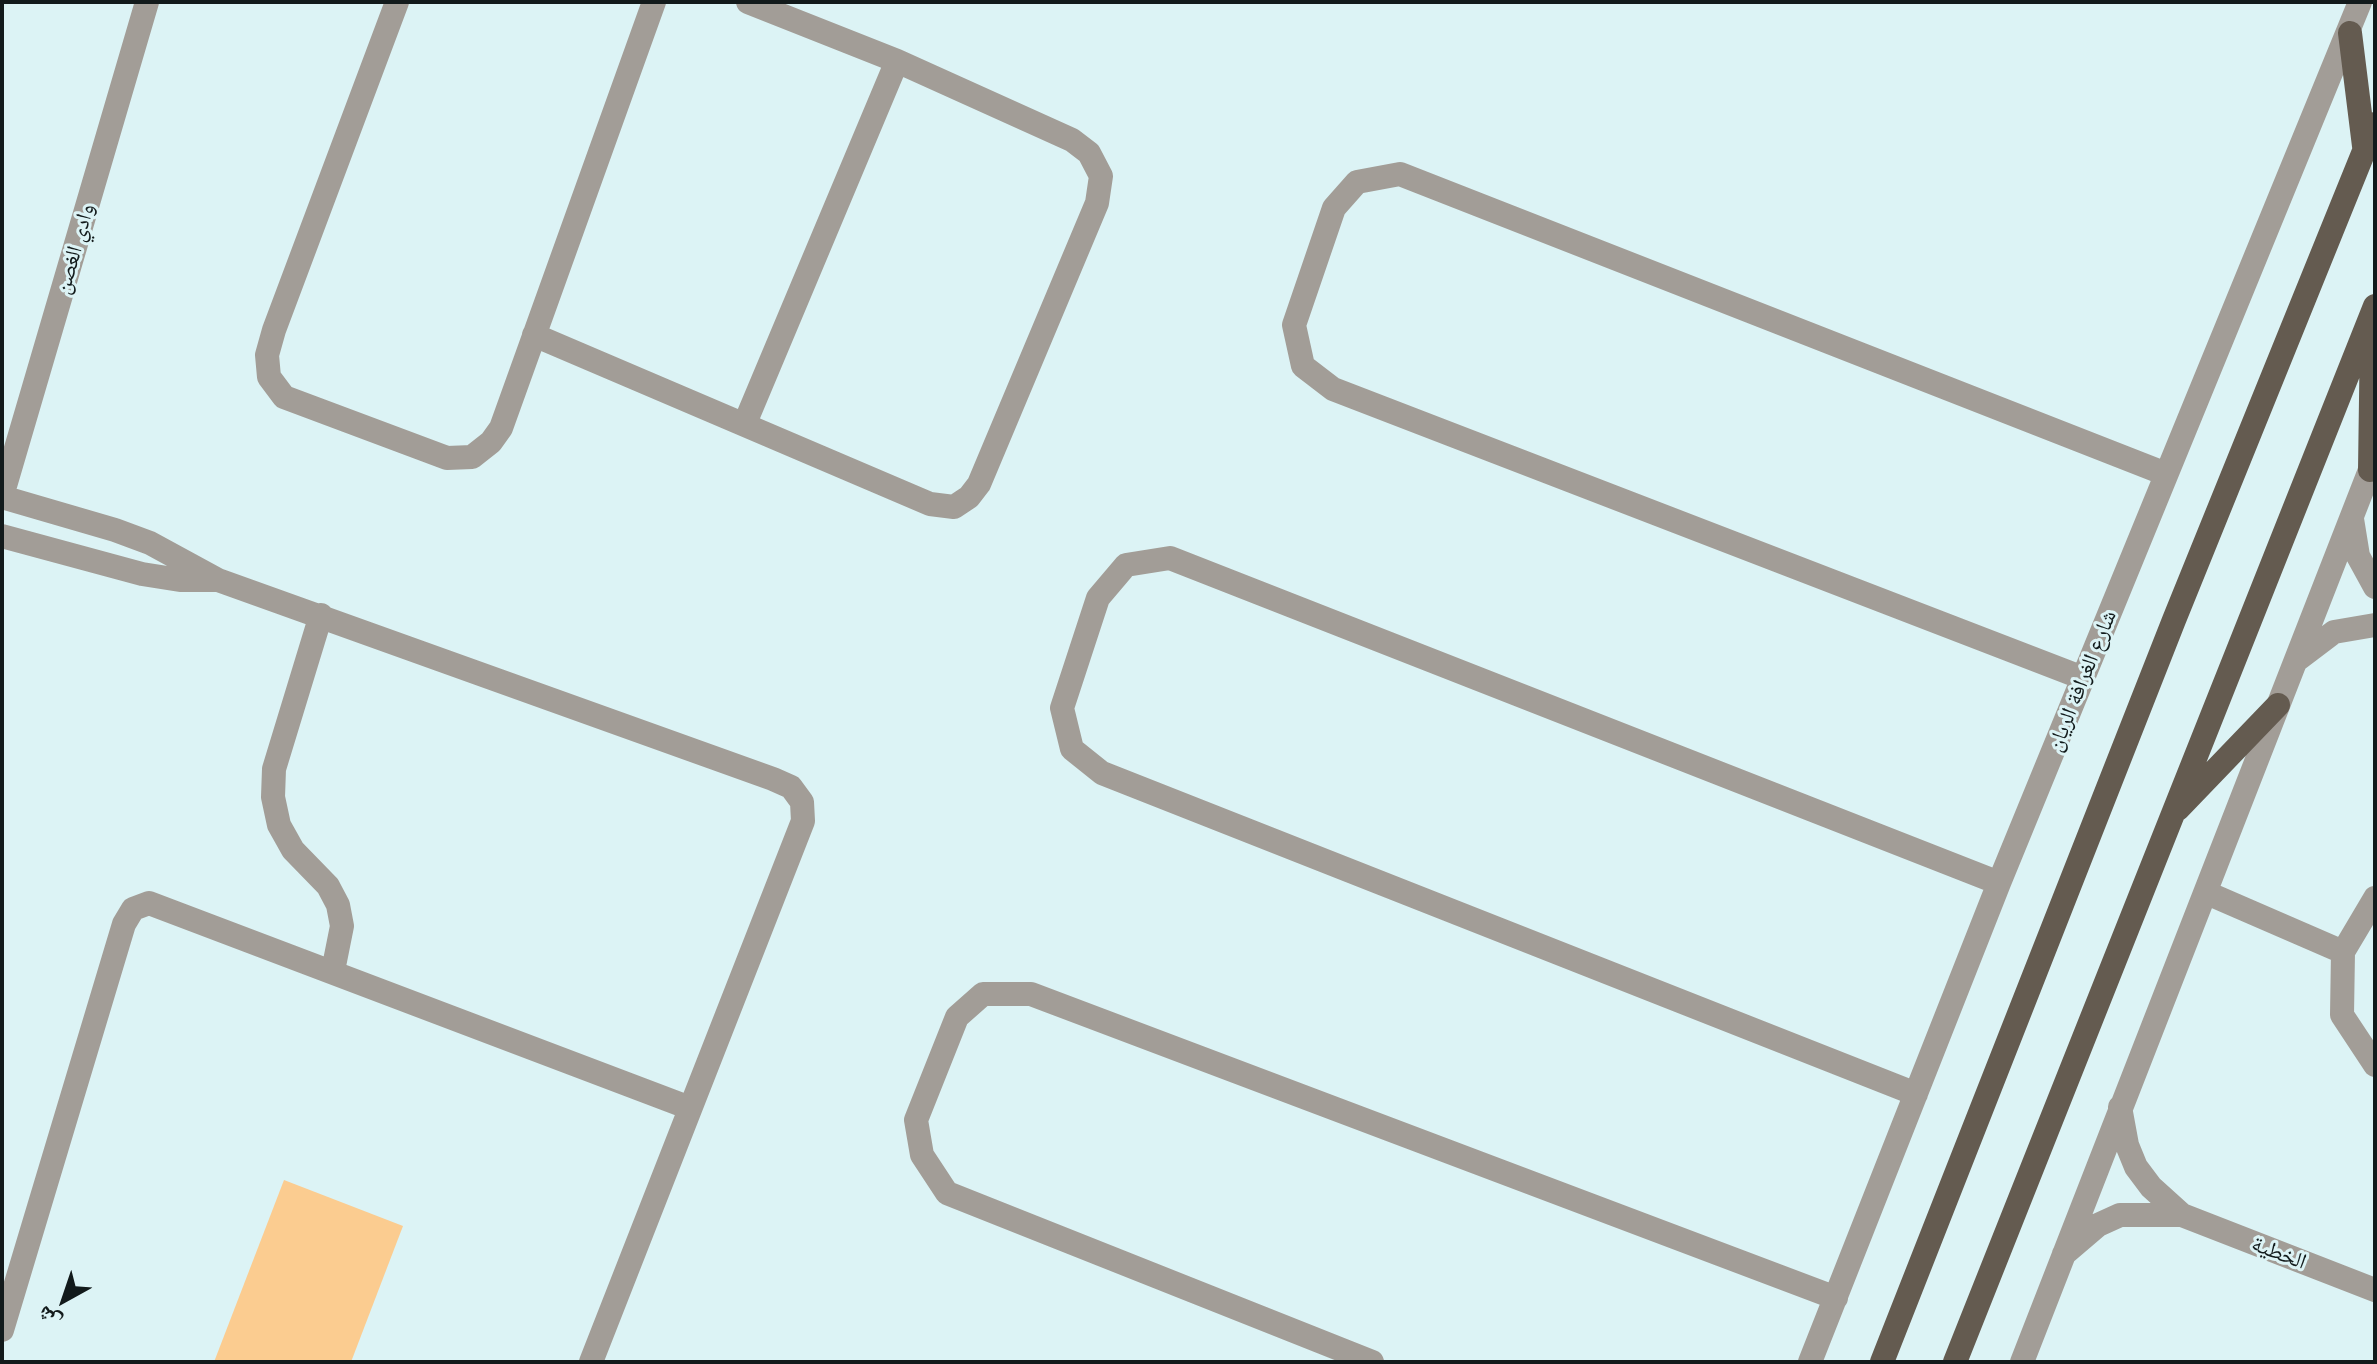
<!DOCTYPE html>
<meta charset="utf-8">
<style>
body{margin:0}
#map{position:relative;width:2377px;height:1364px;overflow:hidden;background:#dcf3f5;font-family:Raleway,"Noto Naskh Arabic",sans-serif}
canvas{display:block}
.frame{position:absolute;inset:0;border:4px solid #121a1b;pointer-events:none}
.north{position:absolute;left:24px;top:1260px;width:80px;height:80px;-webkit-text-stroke:6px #dcf3f5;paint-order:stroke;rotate:220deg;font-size:22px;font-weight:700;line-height:32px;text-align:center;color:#121a1b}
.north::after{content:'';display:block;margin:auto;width:28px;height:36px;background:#121a1b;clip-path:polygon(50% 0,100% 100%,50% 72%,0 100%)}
</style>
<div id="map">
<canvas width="2377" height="1364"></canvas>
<div class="frame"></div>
<div class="north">ش</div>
</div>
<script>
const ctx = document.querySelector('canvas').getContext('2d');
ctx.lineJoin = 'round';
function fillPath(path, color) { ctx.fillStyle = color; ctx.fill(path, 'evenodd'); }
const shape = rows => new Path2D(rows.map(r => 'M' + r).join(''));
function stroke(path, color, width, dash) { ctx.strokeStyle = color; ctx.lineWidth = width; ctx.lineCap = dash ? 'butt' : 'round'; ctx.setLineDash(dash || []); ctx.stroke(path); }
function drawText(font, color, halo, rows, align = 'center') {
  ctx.font = font + ' Raleway,"Noto Naskh Arabic",sans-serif'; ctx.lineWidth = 6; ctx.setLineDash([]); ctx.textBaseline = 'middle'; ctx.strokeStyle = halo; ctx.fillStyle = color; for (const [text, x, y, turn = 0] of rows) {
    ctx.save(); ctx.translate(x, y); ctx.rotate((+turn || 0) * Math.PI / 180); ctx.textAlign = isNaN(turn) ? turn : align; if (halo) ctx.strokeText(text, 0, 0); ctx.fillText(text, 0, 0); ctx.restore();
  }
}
fillPath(shape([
 [284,1180,403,1226,351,1362,214,1362]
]), '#fbcc90');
stroke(shape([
 [397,2,274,330,267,355,269,377,284,397,447,458,472,457,491,442,501,428,654,2],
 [534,335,930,504,954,507,969,497,979,484,1097,203,1101,176,1089,153,1072,140,897,61,748,2],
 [745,423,897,61],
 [2,496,147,2],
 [2,497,115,530,150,543,218,580,773,779,791,787,802,802,803,821,591,1362],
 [2352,519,2358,556,2375,587],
 [2,536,142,574,180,580,216,580],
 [321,615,274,769,273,797,279,825,293,850,328,886,338,905,342,926,333,971],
 [2297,660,2334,632,2375,625],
 [2083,678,1333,389,1303,366,1294,325,1334,208,1357,182,1400,174,2166,474],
 [2207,893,2343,952],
 [2375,898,2343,952,2342,1015,2375,1065],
 [1916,1094,1102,773,1072,749,1062,708,1098,598,1126,565,1170,558,1999,883],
 [2120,1107,2127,1145,2136,1167,2151,1187,2182,1215],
 [2064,1254,2098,1225,2120,1215,2182,1215,2375,1290],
 [2,1330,124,924,133,909,149,903,690,1108],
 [1372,1362,947,1193,922,1155,916,1120,957,1017,983,994,1031,994,1836,1298],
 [1810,1362,1999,883,2360,2],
 [2022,1362,2375,457]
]), '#a29d97', 24);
stroke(shape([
 [2350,33,2364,146],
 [2370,470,2372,328],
 [2178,809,2278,705],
 [1882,1362,2174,620,2375,124],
 [1955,1362,2375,306]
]), '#645b50', 24);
drawText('22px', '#121a1b', '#dcf3f5', [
 ["وادي الغصن",75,249,-74],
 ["شارع الغرافة الريان",2082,681,-68],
 ["الخطية",2279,1253,21]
]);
</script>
